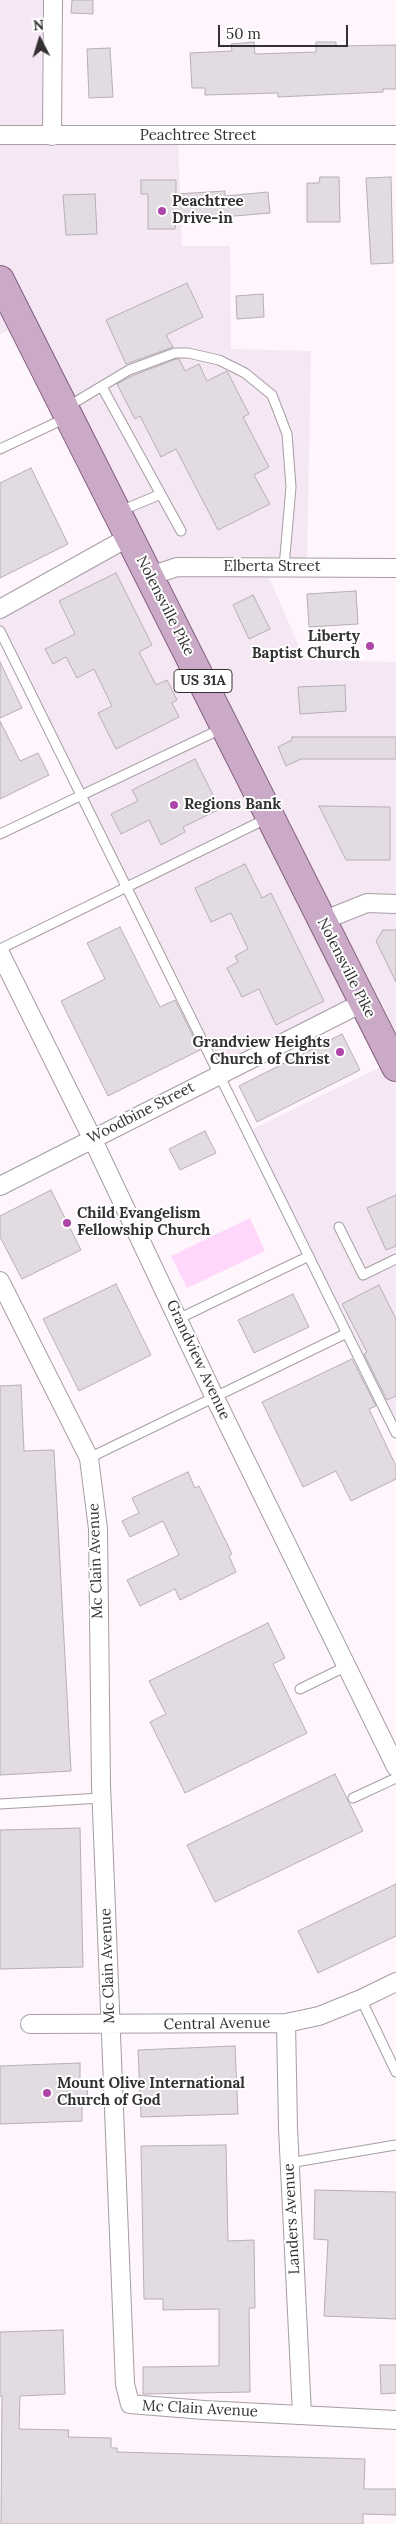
<!DOCTYPE html>
<style>
body{margin:0}
#map{position:relative;width:396px;height:2524px;overflow:hidden;background:#fef5fd;font-family:Lora,serif}
canvas{display:block}
.north{position:absolute;left:15px;top:15px;width:50px;height:50px;-webkit-text-stroke:4px #fff;paint-order:stroke;rotate:355deg;font-size:14px;font-weight:700;line-height:20px;text-align:center;color:#343133}
.north::after{content:'';display:block;margin:auto;width:18px;height:22px;background:#343133;clip-path:polygon(50% 0,100% 100%,50% 72%,0 100%)}
.scale{position:absolute;left:218px;top:25px;width:130px;height:22px;box-sizing:border-box;border:2px solid #343133;border-top:0;padding-left:6px;font-size:15px;line-height:18px;white-space:nowrap;color:#343133;-webkit-text-stroke:4px #fff;paint-order:stroke}
</style>
<div id="map">
<canvas width="396" height="2524"></canvas>
<div class="north">N</div>
<div class="scale">50 m</div>
</div>
<script>
const ctx = document.querySelector('canvas').getContext('2d');
ctx.lineJoin = 'round';
function fillPath(path, color) { ctx.fillStyle = color; ctx.fill(path, 'evenodd'); }
const shape = rows => new Path2D(rows.map(r => 'M' + r).join(''));
function stroke(path, color, width, dash) { ctx.strokeStyle = color; ctx.lineWidth = width; ctx.lineCap = dash ? 'butt' : 'round'; ctx.setLineDash(dash || []); ctx.stroke(path); }
function drawText(font, color, halo, rows, align = 'center') {
  ctx.font = font + ' Lora,serif'; ctx.lineWidth = 4; ctx.setLineDash([]); ctx.textBaseline = 'middle'; ctx.strokeStyle = halo; ctx.fillStyle = color; for (const [text, x, y, turn = 0] of rows) {
    ctx.save(); ctx.translate(x, y); ctx.rotate((+turn || 0) * Math.PI / 180); ctx.textAlign = isNaN(turn) ? turn : align; if (halo) ctx.strokeText(text, 0, 0); ctx.fillText(text, 0, 0); ctx.restore();
  }
}
fillPath(shape([
 [0,0,53,0,52,136,178,136,182,246,230,246,231,349,311,351,307,567,265,568,305,660,396,662,396,1425,248,1131,393,1061,364,1002,219,1074,0,631,0,609,129,537,22,324,0,334]
]), '#f6e7f4');
fillPath(shape([
 [250,1218,265,1251,187,1288,171,1256]
]), '#fed7fa');
const building = shape([
 [72,0,93,0,93,14,71,13,72,0],
 [254,42,255,54,316,52,316,42,336,42,336,46,396,45,396,89,383,89,383,92,278,97,278,93,205,95,205,88,192,88,190,53,232,51,231,44,254,42],
 [110,48,113,97,89,98,87,49,110,48],
 [320,177,339,177,340,222,307,222,307,183,319,183,320,177],
 [391,177,393,263,371,264,366,178,391,177],
 [141,180,176,180,176,194,225,191,225,196,268,192,270,213,176,221,175,229,148,229,148,194,141,194,141,180],
 [95,194,97,234,66,235,63,195,95,194],
 [187,283,203,317,166,335,173,347,126,364,106,320,187,283],
 [263,294,264,317,237,319,236,296,263,294],
 [176,359,179,359,185,371,199,364,207,381,227,371,249,414,243,417,269,467,254,475,270,504,218,530,176,449,161,457,140,416,135,419,117,384,132,376,176,359],
 [31,468,68,544,0,578,0,483,31,468],
 [116,573,152,645,139,652,156,685,167,680,177,700,172,703,179,717,116,749,98,713,112,706,94,669,77,678,66,657,53,664,45,649,75,634,59,601,116,573],
 [356,591,358,624,309,627,307,594,356,591],
 [253,595,270,629,249,639,233,605,253,595],
 [0,662,22,708,0,718,0,662],
 [345,685,346,711,300,714,298,687,345,685],
 [0,721,20,761,38,753,49,775,0,799,0,721],
 [292,737,396,737,396,759,301,759,286,766,278,747,292,740,292,737],
 [195,759,220,809,183,827,185,832,161,845,149,820,121,834,111,814,138,801,132,790,195,759],
 [319,806,390,807,390,860,346,860,319,806],
 [245,864,262,898,271,893,324,1001,276,1025,259,989,242,997,227,968,238,962,235,956,248,949,231,913,211,922,195,888,245,864],
 [120,927,160,1007,175,1000,200,1050,108,1096,61,1001,105,979,87,943,120,927],
 [383,930,396,930,396,982,376,941,383,930],
 [342,1034,360,1070,257,1122,239,1086,342,1034],
 [205,1131,216,1153,180,1170,169,1149,205,1131],
 [51,1190,81,1250,22,1279,0,1237,0,1216,51,1190],
 [396,1195,396,1246,386,1250,367,1208,396,1195],
 [116,1284,151,1355,79,1391,43,1319,116,1284],
 [379,1285,396,1319,396,1396,387,1400,364,1354,367,1352,342,1304,379,1285],
 [293,1294,309,1327,254,1353,238,1320,293,1294],
 [352,1359,376,1406,369,1409,396,1466,396,1479,351,1501,336,1471,303,1487,262,1402,352,1359],
 [21,1385,24,1451,54,1450,71,1771,0,1775,0,1386,21,1385],
 [188,1472,195,1488,199,1486,232,1554,229,1556,236,1572,180,1600,175,1589,140,1606,127,1580,179,1555,163,1521,130,1537,122,1521,139,1513,132,1498,188,1472],
 [268,1623,285,1658,273,1664,307,1733,185,1793,150,1722,166,1714,149,1681,268,1623],
 [335,1774,363,1831,215,1902,187,1845,335,1774],
 [80,1828,83,1967,0,1969,0,1830,80,1828],
 [396,1884,396,1936,318,1973,298,1931,396,1884],
 [235,2046,238,2114,141,2117,138,2050,235,2046],
 [80,2063,80,2084,87,2084,88,2104,82,2105,82,2121,0,2124,0,2066,80,2063],
 [226,2145,228,2241,254,2240,255,2308,249,2308,250,2392,143,2394,143,2367,219,2366,219,2309,163,2310,163,2299,144,2299,141,2146,226,2145],
 [315,2190,396,2192,396,2319,324,2316,328,2240,314,2239,315,2190],
 [63,2330,65,2394,20,2396,19,2429,69,2430,68,2437,111,2438,111,2448,117,2448,117,2452,365,2459,364,2489,396,2489,396,2515,363,2514,363,2524,1,2524,2,2396,0,2396,0,2332,63,2330],
 [380,2365,396,2365,396,2393,381,2394,380,2365]
]);
fillPath(building, '#e3dbe2');
stroke(building, '#b6afb5', 1);
const service = shape([
 [102,387,181,531],
 [67,407,129,370,175,353,188,353,219,360,245,373,272,395,287,434,291,487,284,567],
 [0,449,66,418],
 [120,511,159,495],
 [0,631,396,1433],
 [0,834,223,728],
 [0,949,268,818],
 [339,1227,363,1275,396,1259],
 [178,1319,309,1256],
 [89,1458,347,1333],
 [300,1689,347,1666],
 [353,1798,396,1778],
 [0,1804,101,1798],
 [361,1999,396,2072],
 [289,2163,396,2145]
]);
const minor = shape([
 [0,135,396,135],
 [52,136,53,0],
 [150,576,177,567,396,568],
 [0,609,129,537],
 [322,921,367,903,396,904],
 [0,953,92,1138,215,1398,396,1767],
 [0,1186,364,1002],
 [0,1281,89,1458,98,1529,101,1785,125,2384,130,2404,204,2410,396,2420],
 [286,2023,288,2128,302,2414],
 [30,2024,286,2023,319,2016,361,1999,396,1982]
]);
const primary = shape([
 [0,280,396,1067]
]);
stroke(service, '#a59ea4', 11);
stroke(minor, '#a59ea4', 20);
stroke(primary, '#805b7c', 30);
stroke(service, '#fff', 9);
stroke(minor, '#fff', 18);
stroke(primary, '#cbaac8', 28);
for (const [x, y, r, color] of [
 [162,211,5,"#ae45a8"],
 [370,646,5,"#ae45a8"],
 [174,805,5,"#ae45a8"],
 [340,1052,5,"#ae45a8"],
 [67,1223,5,"#ae45a8"],
 [47,2093,5,"#ae45a8"]
]) { const dot = new Path2D(); dot.arc(x, y, r, 0, 2 * Math.PI); ctx.fillStyle = color; ctx.fill(dot); stroke(dot, '#fff', 2); }
for (const [x, y, w] of [
 [203,681,58]
]) { const box = new Path2D(); box.roundRect(x - w / 2, y - 11.5, w, 23, 4); ctx.fillStyle = '#fff'; ctx.fill(box); stroke(box, '#343133', 1); }
drawText('bold 14px', '#343133', null, [
 ["US 31A",203,681]
]);
drawText('15px', '#343133', '#fff', [
 ["Peachtree Street",198,136],
 ["Elberta Street",272,567],
 ["Nolensville Pike",165,606,63],
 ["Nolensville Pike",346,968,63],
 ["Woodbine Street",141,1113,-27],
 ["Grandview Avenue",198,1360,65],
 ["Mc Clain Avenue",96,1561,-92],
 ["Mc Clain Avenue",108,1966,-92],
 ["Central Avenue",217,2024,-1],
 ["Landers Avenue",292,2219,-93],
 ["Mc Clain Avenue",200,2409,3]
]);
drawText('bold 15px', '#343133', '#fff', [
 ["Peachtree",172,202],
 ["Drive-in",172,219],
 ["Liberty",360,637,"right"],
 ["Baptist Church",360,654,"right"],
 ["Regions Bank",184,805],
 ["Grandview Heights",330,1043,"right"],
 ["Church of Christ",330,1060,"right"],
 ["Child Evangelism",77,1214],
 ["Fellowship Church",77,1231],
 ["Mount Olive International",57,2084],
 ["Church of God",57,2101]
], 'left');
</script>
